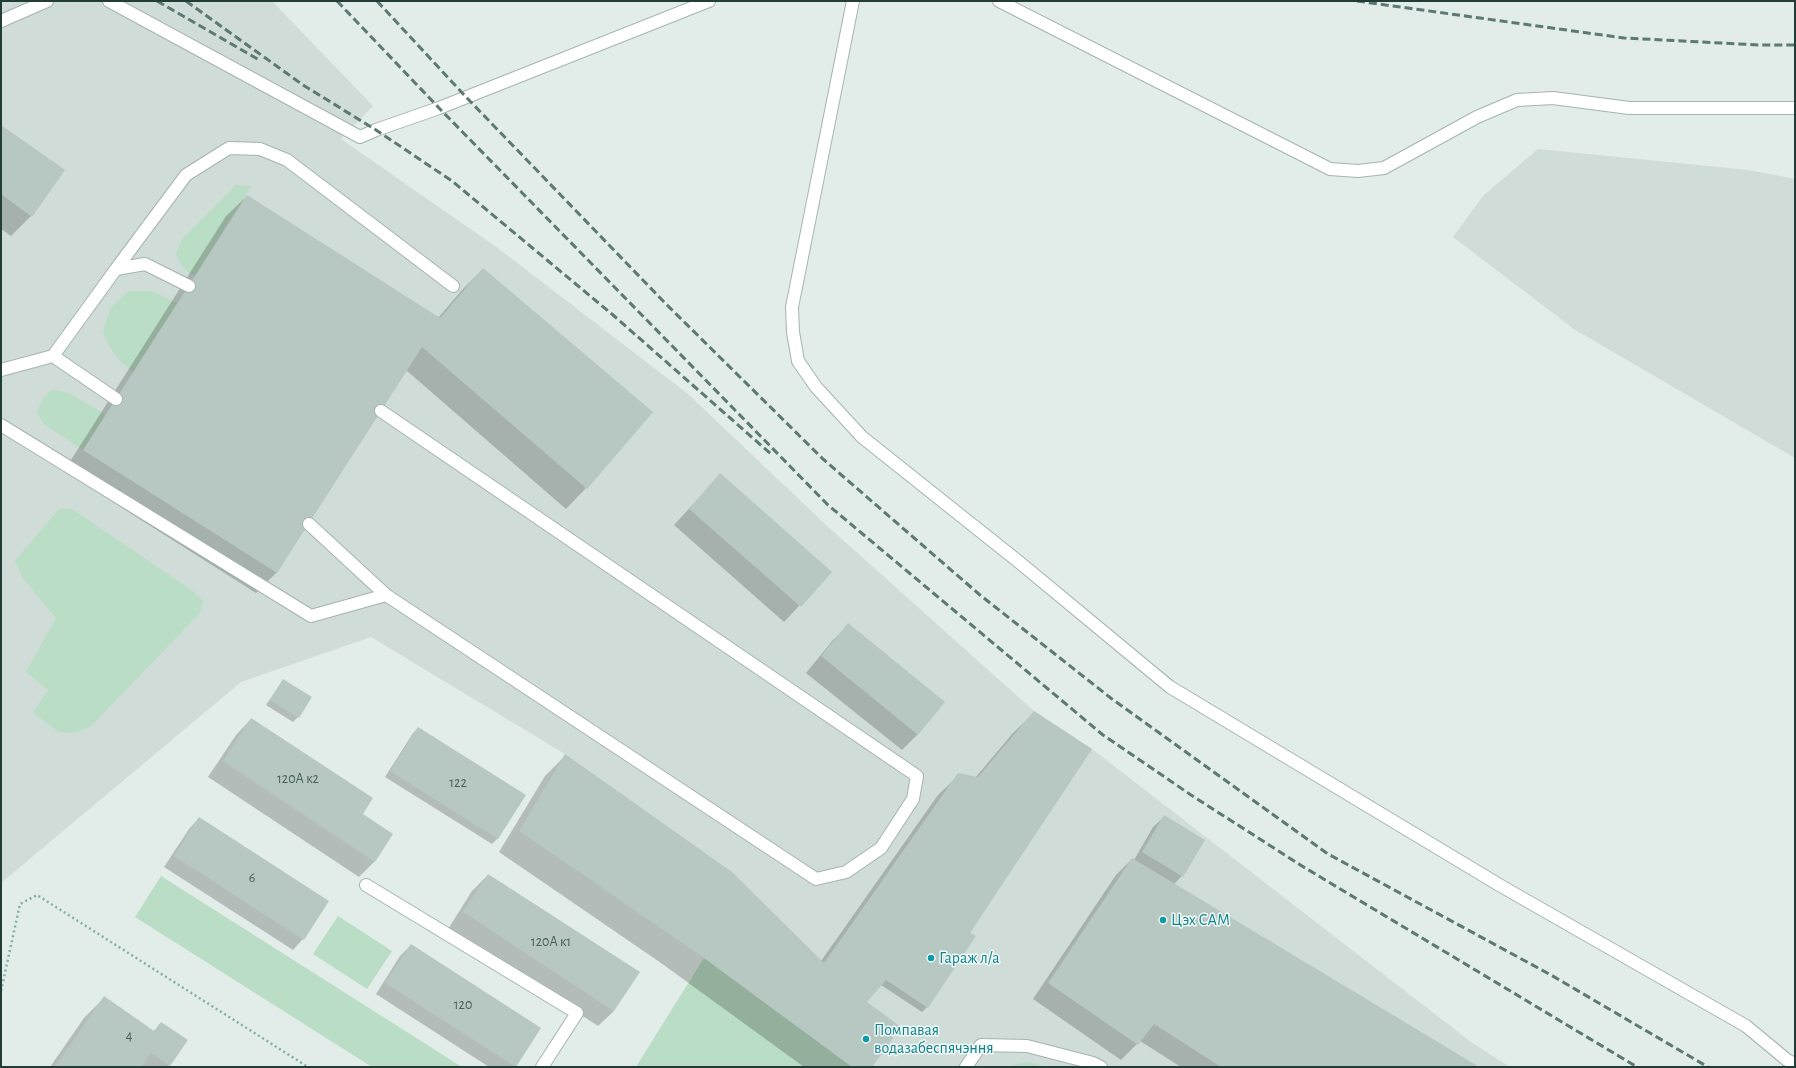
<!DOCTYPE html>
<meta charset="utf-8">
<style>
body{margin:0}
#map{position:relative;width:1796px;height:1068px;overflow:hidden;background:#e2ece8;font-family:"Alegreya Sans",sans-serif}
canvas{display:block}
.frame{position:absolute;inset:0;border:2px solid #223d37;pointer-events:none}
</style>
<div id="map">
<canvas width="1796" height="1068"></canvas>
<div class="frame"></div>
</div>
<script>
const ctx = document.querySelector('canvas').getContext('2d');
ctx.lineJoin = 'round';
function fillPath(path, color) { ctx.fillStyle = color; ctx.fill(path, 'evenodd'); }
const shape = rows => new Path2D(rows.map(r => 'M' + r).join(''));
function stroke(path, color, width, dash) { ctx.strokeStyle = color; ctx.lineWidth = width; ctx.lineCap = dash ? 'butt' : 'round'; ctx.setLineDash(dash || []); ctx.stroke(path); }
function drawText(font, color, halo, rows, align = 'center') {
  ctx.font = font + ' "Alegreya Sans",sans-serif'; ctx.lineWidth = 3; ctx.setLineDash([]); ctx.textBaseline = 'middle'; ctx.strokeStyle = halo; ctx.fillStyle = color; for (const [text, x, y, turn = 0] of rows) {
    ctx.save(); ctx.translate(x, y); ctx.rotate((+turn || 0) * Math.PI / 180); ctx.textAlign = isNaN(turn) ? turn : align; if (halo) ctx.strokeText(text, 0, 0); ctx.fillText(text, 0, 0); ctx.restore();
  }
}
fillPath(shape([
 [1,1,272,1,373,106,341,139,499,249,688,394,825,524,1034,711,1092,749,1471,1042,1510,1067,636,1067,704,958,519,831,565,754,371,637,241,682,1,883],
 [1538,149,1748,170,1795,179,1795,458,1574,329,1453,237,1483,196]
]), '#d0dcd7');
fillPath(shape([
 [236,185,251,186,195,276,183,268,176,253,183,238],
 [129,291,152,291,177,303,133,372,121,362,109,346,103,332,111,307],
 [51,390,67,392,106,415,83,450,44,424,37,412,42,400],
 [59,509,72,509,194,592,203,601,200,613,91,726,78,732,67,733,58,731,33,713,48,690,26,672,56,618,22,577,15,561],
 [161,876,462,1067,372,1067,135,917],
 [338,916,392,951,367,989,313,954],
 [704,958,852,1067,636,1067],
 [1028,1062,1048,1067,1004,1067,1005,1067]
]), '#baddc5');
fillPath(shape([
 [1,126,31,216,11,236,1,229],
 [247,196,438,318,462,290,483,269,586,488,566,509,406,370,276,573,256,593,64,471,226,216],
 [720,475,831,572,784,622,674,525],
 [849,625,918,734,902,750,806,673,833,640],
 [283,680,298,717,293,722,266,705],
 [1034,713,969,933,927,1007,922,1012,881,985,866,1002,871,1067,804,1067,661,963,499,852,545,776,565,756,821,961,938,795,959,775,975,778,1013,733],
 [251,719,361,815,375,861,359,877,208,777,236,735],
 [418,728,525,795,497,839,492,844,385,777,413,733],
 [1164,817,1182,876,1174,884,1477,1067,1181,1067,1140,1041,1121,1060,1033,999,1116,875,1132,859,1134,860,1153,827],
 [199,818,303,939,293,950,164,867,189,829],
 [488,875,614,1011,598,1026,448,929,472,891],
 [411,945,515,1066,514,1067,489,1067,376,994,400,956],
 [104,998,153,1032,161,1023,169,1065,167,1067,50,1067,84,1018]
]), '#0003');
fillPath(shape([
 [1,125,65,170,32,217,1,194],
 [247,195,440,318,483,268,653,412,587,489,422,347,277,573,83,450],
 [720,473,832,572,801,607,689,509],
 [848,623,945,702,918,735,821,656],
 [283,679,312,697,299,718,270,700],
 [1034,711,1092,749,970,933,976,936,928,1008,886,980,867,1002,901,1027,872,1067,852,1067,704,958,519,831,565,754,732,872,824,963,958,773,978,777],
 [251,718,373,798,363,814,393,834,375,862,223,761],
 [418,727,526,795,498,839,390,771],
 [1164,815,1205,840,1183,877,1142,852],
 [199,817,329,901,304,940,174,856],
 [1132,858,1466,1059,1479,1067,1221,1067,1154,1024,1138,1045,1048,983],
 [488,874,640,972,614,1011,463,912],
 [411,944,541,1028,516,1067,385,983],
 [104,996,154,1031,161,1022,188,1040,170,1066,151,1053,141,1067,55,1067]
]), '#b7c7c1');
const service = shape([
 [109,1,360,137,376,130,439,108,709,1],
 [853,1,792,307,793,332,798,361,816,387,862,437,1019,562,1170,687,1501,886,1746,1026,1787,1060,1795,1064],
 [999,1,1330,169,1358,171,1384,168,1477,117,1517,100,1553,98,1629,108,1795,108],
 [1,21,47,1],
 [116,269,186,175,229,148,260,149,287,160,453,286],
 [53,356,116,399],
 [1,370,53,356,116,269,145,264,189,286],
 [1,425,311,616,386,595,816,879,846,872,881,848,913,799,917,776,381,411],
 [309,524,386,595],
 [366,885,577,1013,542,1067],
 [966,1067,981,1045,1027,1046,1093,1063,1101,1067]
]);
stroke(service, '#a5b4af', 14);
stroke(shape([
 [1,991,20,904,37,895,308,1067]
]), '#82b0a3', 2.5, [2, 3]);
stroke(service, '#fff', 12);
stroke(shape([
 [157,1,261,61],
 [186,1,303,85,376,130,452,181,613,315,771,454],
 [337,1,439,108,828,505,1103,735,1191,795,1302,866,1637,1067],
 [377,1,466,97,666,304,823,459,980,595,1112,699,1328,854,1551,975,1708,1067],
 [1357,1,1624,38,1760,45,1795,45]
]), '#5c7972', 3, [8, 4]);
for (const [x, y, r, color] of [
 [1163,920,4,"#0f9aa8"],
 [931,958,4,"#0f9aa8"],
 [866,1039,4,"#0f9aa8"]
]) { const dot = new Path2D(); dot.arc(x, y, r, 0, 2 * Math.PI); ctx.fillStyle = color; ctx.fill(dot); stroke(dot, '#f2f9f6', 1.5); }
drawText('14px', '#47605a', null, [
 ["120А к2",298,779],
 ["122",458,783],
 ["6",252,878],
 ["120А к1",551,942],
 ["120",463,1005],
 ["4",129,1036]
]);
drawText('16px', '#0d838f', '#f2f9f6', [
 ["Цэх САМ",1171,920],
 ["Гараж л/а",939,958],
 ["Помпавая",874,1030],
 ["водазабеспячэння",874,1048]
], 'left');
</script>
